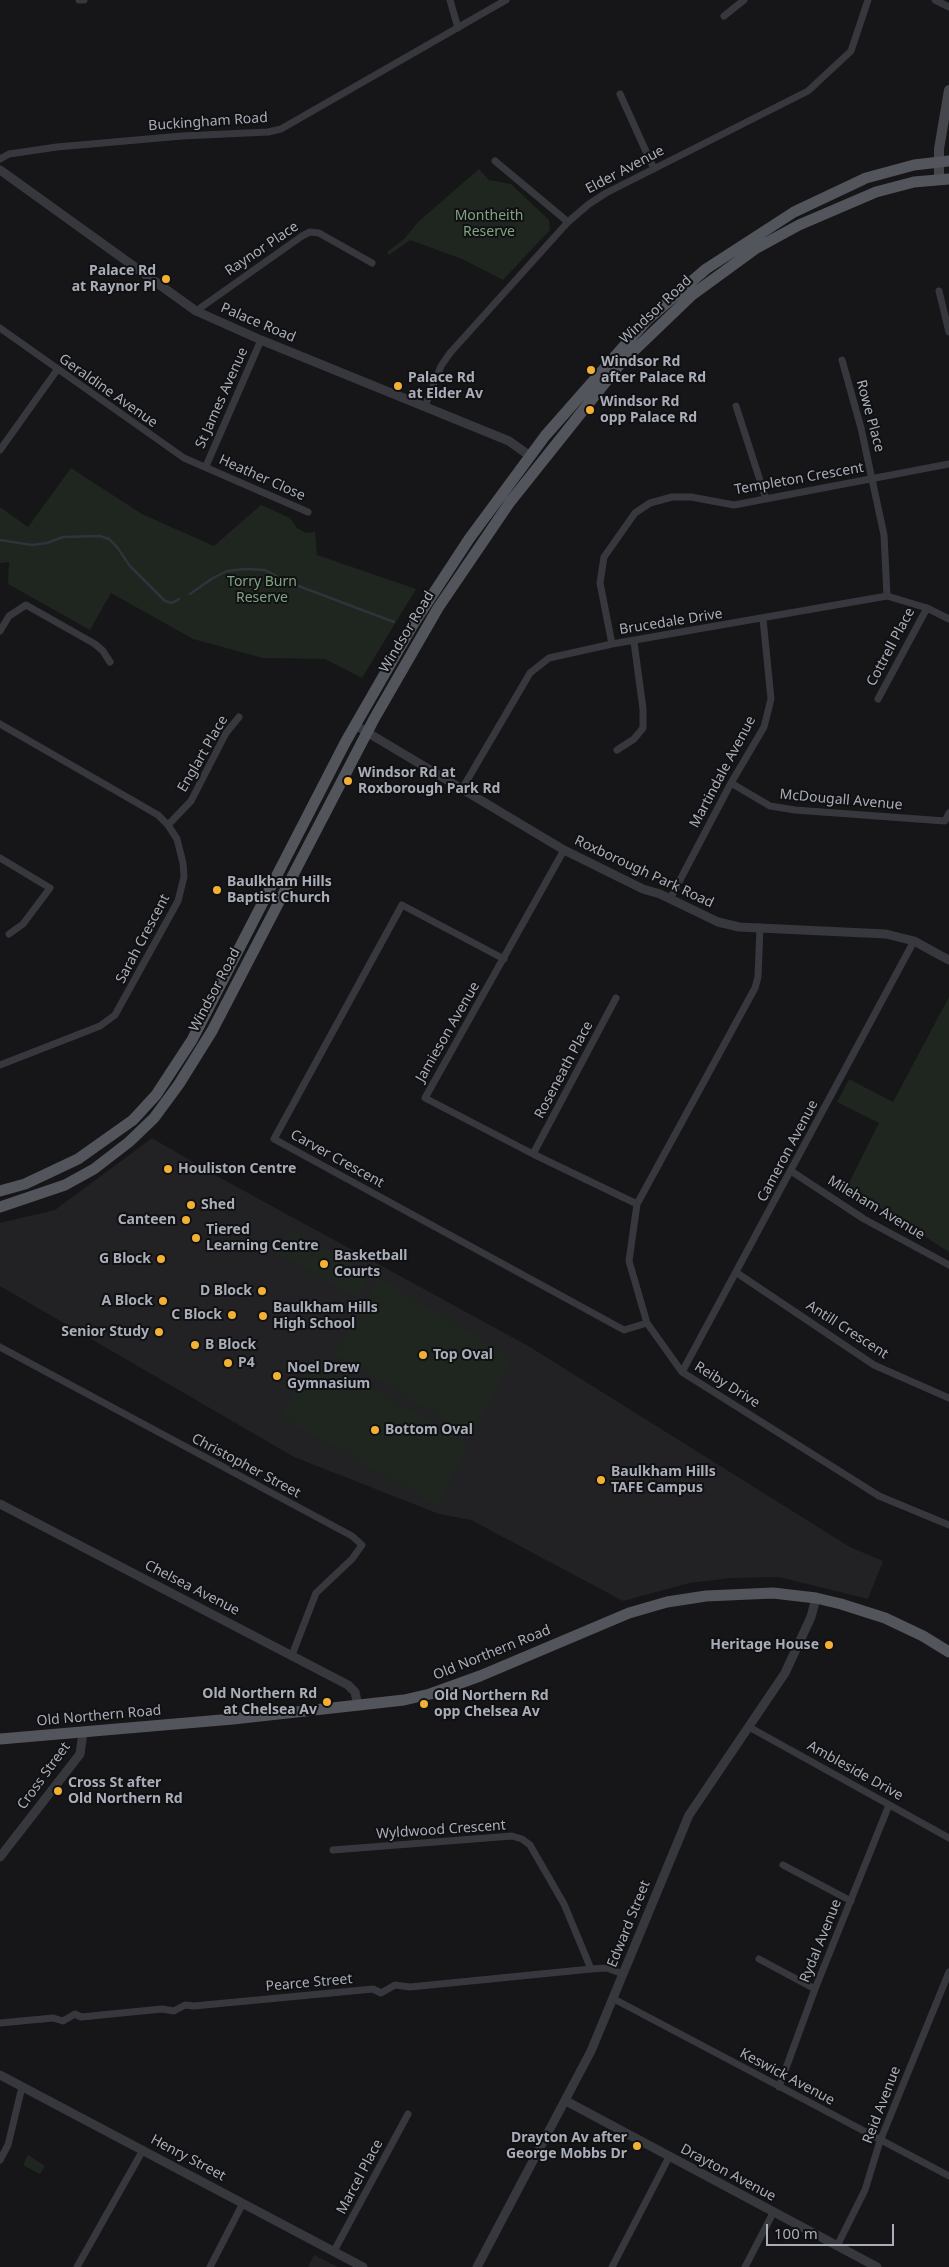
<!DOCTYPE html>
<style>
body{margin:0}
#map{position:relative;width:949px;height:2267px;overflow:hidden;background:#161618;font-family:"Noto Sans",sans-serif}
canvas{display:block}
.scale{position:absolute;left:766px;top:2224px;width:128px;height:22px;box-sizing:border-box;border:2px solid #a8adb8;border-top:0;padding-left:6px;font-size:15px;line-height:18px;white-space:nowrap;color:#a8adb8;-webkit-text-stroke:4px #111113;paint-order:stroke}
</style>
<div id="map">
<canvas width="949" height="2267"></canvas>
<div class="scale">100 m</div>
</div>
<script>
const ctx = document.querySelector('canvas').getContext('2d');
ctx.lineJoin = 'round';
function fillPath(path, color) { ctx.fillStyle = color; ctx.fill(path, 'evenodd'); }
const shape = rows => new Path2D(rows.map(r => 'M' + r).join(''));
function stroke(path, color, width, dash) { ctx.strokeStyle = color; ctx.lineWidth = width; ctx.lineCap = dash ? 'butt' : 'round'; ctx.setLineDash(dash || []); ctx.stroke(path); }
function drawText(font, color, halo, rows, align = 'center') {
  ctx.font = font + ' "Noto Sans",sans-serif'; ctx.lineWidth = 4; ctx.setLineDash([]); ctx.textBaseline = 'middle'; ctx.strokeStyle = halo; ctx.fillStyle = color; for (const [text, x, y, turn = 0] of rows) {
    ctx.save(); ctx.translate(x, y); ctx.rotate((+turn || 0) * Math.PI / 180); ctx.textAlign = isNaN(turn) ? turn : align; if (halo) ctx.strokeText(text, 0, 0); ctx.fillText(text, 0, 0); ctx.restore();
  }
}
fillPath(shape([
 [152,1138,215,1175,530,1347,850,1547,883,1561,868,1599,779,1577,732,1578,689,1583,623,1601,471,1520,439,1514,294,1457,0,1286,0,1223,55,1210],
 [314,2255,338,2267,308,2267]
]), '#222225');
fillPath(shape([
 [479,169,489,180,511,184,549,220,550,230,503,280,462,259,410,240,389,255,387,252,404,239,418,222],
 [71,468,142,514,214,546,261,505,290,518,297,528,306,533,315,532,317,555,416,589,362,678,325,659,263,658,193,639,111,593,90,630,8,584,9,562,0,563,0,507,28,527],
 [949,997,949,1252,847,1187,879,1123,837,1102,849,1079,893,1102],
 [289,1229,371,1274,358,1298,276,1253],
 [379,1278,512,1357,471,1436,334,1353],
 [315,1355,469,1444,437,1506,281,1417],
 [28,2155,45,2166,40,2174,23,2165]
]), '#1e261f');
stroke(shape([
 [0,540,32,545,47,543,63,537,100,536,109,539,117,547,130,566,165,601,172,603,179,599],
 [190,594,213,578,227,571,245,569,265,570,288,582,394,622]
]), '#2c353c', 2.5);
stroke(shape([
 [79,0,84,0],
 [450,0,458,28],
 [935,0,949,7],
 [724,16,744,0],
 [620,94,654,169],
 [0,159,9,154,57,147,182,136,268,132,281,129,506,0],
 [495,161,568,222],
 [939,291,949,332],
 [196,311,302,236,310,232,319,233,372,263],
 [0,328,184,458,308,512],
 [842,360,861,428,884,535,887,596],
 [425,406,441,366,450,353,568,222,589,204,606,193,808,91,851,51,868,0],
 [736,406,766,499],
 [0,450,57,370],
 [206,466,261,340],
 [0,631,9,616,26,605,95,644,103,651,110,662],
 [612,644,600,583,604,557,635,513,650,503,672,497,691,497,734,505,949,464],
 [878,699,927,608],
 [0,724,158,815,168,825,177,839,183,863,184,877,178,901,115,1015,100,1026,0,1065],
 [617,750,634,739,643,728,643,709,634,642],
 [731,783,770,806,795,810,945,821,949,813],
 [462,789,530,673,549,658,612,644,887,596,927,608,949,619],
 [168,825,191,801,226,733,239,717],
 [564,850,425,1098,533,1154,637,1204],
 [0,858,50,888,23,924,9,934],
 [670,899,731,783,764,727,771,699,763,619],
 [760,927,758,977,755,988,637,1204,629,1261,647,1323,682,1372,879,1496,949,1525],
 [504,959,402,905,274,1139,624,1330,647,1323],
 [533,1154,616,998],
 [791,1171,864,1219,949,1265],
 [737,1273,874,1365,949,1398],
 [0,1347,352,1536,362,1545,352,1559,316,1593,292,1655],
 [682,1372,914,941],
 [749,1727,949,1838],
 [333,1850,512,1836,522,1839,530,1845,564,1904,591,1969],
 [783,1865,851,1901],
 [759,1959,815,1989],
 [614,1999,949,2176],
 [0,2023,53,2018,63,2021,75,2014,81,2017,162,2009,174,2011,185,2005,194,2006,373,1989,381,1993,395,1985,410,1987,591,1969,607,1968,623,1974],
 [779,2087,815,1989,889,1805],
 [0,2160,8,2145,22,2087],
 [837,2246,865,2190,880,2141,949,1972],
 [334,2251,408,2114],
 [77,2267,143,2150],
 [210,2267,243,2203],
 [612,2267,669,2157],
 [745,2267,773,2213]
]), '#37383d', 7);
stroke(shape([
 [0,170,196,311,261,340,509,441,530,456],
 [355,725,564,850,643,889,660,894,718,922,739,927,886,934,914,941,949,960],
 [0,1504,348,1685,355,1692,358,1706],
 [0,1857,80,1754,83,1733],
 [0,2075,363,2267],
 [566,2101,877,2267],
 [477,2267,591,2051,689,1815,785,1673,811,1617,816,1598]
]), '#37383d', 9);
stroke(shape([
 [939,179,939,149,949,90]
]), '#45474d', 10);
stroke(shape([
 [0,1191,25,1184,78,1159,133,1120,156,1095,192,1040,346,741,414,623,469,539,545,436,647,320,706,269,794,212,866,178,914,165,949,161],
 [0,1207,65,1185,94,1169,129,1142,154,1118,179,1084,212,1031,374,719,438,608,510,502,620,364,692,295,755,249,799,225,876,192,914,182,949,179],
 [0,1739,233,1719,404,1700,430,1694,480,1676,629,1613,667,1602,706,1596,773,1593,816,1598,841,1604,885,1618,923,1636,949,1652]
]), '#53555c', 11);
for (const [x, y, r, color] of [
 [166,279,5,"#f2b134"],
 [591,370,5,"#f2b134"],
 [398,386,5,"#f2b134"],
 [590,410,5,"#f2b134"],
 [348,781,5,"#f2b134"],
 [217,890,5,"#f2b134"],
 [168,1169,5,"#f2b134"],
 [191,1205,5,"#f2b134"],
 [186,1220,5,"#f2b134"],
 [196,1238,5,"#f2b134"],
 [161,1259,5,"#f2b134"],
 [324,1264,5,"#f2b134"],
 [262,1291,5,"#f2b134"],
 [163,1301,5,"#f2b134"],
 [232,1315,5,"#f2b134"],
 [263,1316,5,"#f2b134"],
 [159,1332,5,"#f2b134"],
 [195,1345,5,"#f2b134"],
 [423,1355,5,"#f2b134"],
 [228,1363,5,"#f2b134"],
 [277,1376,5,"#f2b134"],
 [375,1430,5,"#f2b134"],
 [601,1480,5,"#f2b134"],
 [829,1645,5,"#f2b134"],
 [327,1702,5,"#f2b134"],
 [424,1704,5,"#f2b134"],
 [58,1791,5,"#f2b134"],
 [637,2146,5,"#f2b134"]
]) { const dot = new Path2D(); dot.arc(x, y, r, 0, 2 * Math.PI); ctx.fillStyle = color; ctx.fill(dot); stroke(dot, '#111113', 2); }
drawText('14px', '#a8adb8', '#111113', [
 ["Buckingham Road",208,122,-4],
 ["Elder Avenue",625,170,-28],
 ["Raynor Place",262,249,-34],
 ["Windsor Road",656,310,-43],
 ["Palace Road",258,323,23],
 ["Geraldine Avenue",108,391,35],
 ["St James Avenue",222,398,-66],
 ["Rowe Place",870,416,75],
 ["Heather Close",262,478,24],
 ["Templeton Crescent",799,479,-10],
 ["Brucedale Drive",671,622,-9],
 ["Windsor Road",407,632,-59],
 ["Cottrell Place",891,647,-62],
 ["Englart Place",203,754,-60],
 ["Martindale Avenue",723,772,-62],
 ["McDougall Avenue",841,800,5],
 ["Roxborough Park Road",644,872,25],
 ["Sarah Crescent",143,939,-62],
 ["Windsor Road",215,990,-62],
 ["Jamieson Avenue",448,1032,-60],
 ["Roseneath Place",564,1070,-62],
 ["Cameron Avenue",788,1151,-62],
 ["Carver Crescent",337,1159,29],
 ["Mileham Avenue",876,1208,31],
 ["Antill Crescent",847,1330,33],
 ["Reiby Drive",727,1385,32],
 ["Christopher Street",246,1466,28],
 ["Chelsea Avenue",192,1588,27],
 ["Old Northern Road",492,1653,-22],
 ["Old Northern Road",99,1716,-5],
 ["Ambleside Drive",855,1771,29],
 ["Cross Street",44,1776,-54],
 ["Wyldwood Crescent",441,1830,-4],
 ["Edward Street",629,1924,-68],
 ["Rydal Avenue",821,1941,-68],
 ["Pearce Street",309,1983,-5],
 ["Keswick Avenue",787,2077,28],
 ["Reid Avenue",882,2105,-69],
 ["Henry Street",188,2158,28],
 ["Drayton Avenue",728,2173,28],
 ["Marcel Place",360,2177,-62]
]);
drawText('14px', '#7fa381', '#111113', [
 ["Montheith",489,216],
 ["Reserve",489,232],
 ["Torry Burn",262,582],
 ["Reserve",262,598]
]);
drawText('bold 14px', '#a8adb8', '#111113', [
 ["Palace Rd",156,271,"right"],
 ["at Raynor Pl",156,287,"right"],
 ["Windsor Rd",601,362],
 ["after Palace Rd",601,378],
 ["Palace Rd",408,378],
 ["at Elder Av",408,394],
 ["Windsor Rd",600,402],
 ["opp Palace Rd",600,418],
 ["Windsor Rd at",358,773],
 ["Roxborough Park Rd",358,789],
 ["Baulkham Hills",227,882],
 ["Baptist Church",227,898],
 ["Houliston Centre",178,1169],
 ["Shed",201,1205],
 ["Canteen",176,1220,"right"],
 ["Tiered",206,1230],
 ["Learning Centre",206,1246],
 ["Basketball",334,1256],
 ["Courts",334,1272],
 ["G Block",151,1259,"right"],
 ["D Block",252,1291,"right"],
 ["A Block",153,1301,"right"],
 ["Baulkham Hills",273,1308],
 ["High School",273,1324],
 ["C Block",222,1315,"right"],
 ["Senior Study",149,1332,"right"],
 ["B Block",205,1345],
 ["Top Oval",433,1355],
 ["P4",238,1363],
 ["Noel Drew",287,1368],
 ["Gymnasium",287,1384],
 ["Bottom Oval",385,1430],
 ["Baulkham Hills",611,1472],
 ["TAFE Campus",611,1488],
 ["Heritage House",819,1645,"right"],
 ["Old Northern Rd",317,1694,"right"],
 ["at Chelsea Av",317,1710,"right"],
 ["Old Northern Rd",434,1696],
 ["opp Chelsea Av",434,1712],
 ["Cross St after",68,1783],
 ["Old Northern Rd",68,1799],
 ["Drayton Av after",627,2138,"right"],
 ["George Mobbs Dr",627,2154,"right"]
], 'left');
</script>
